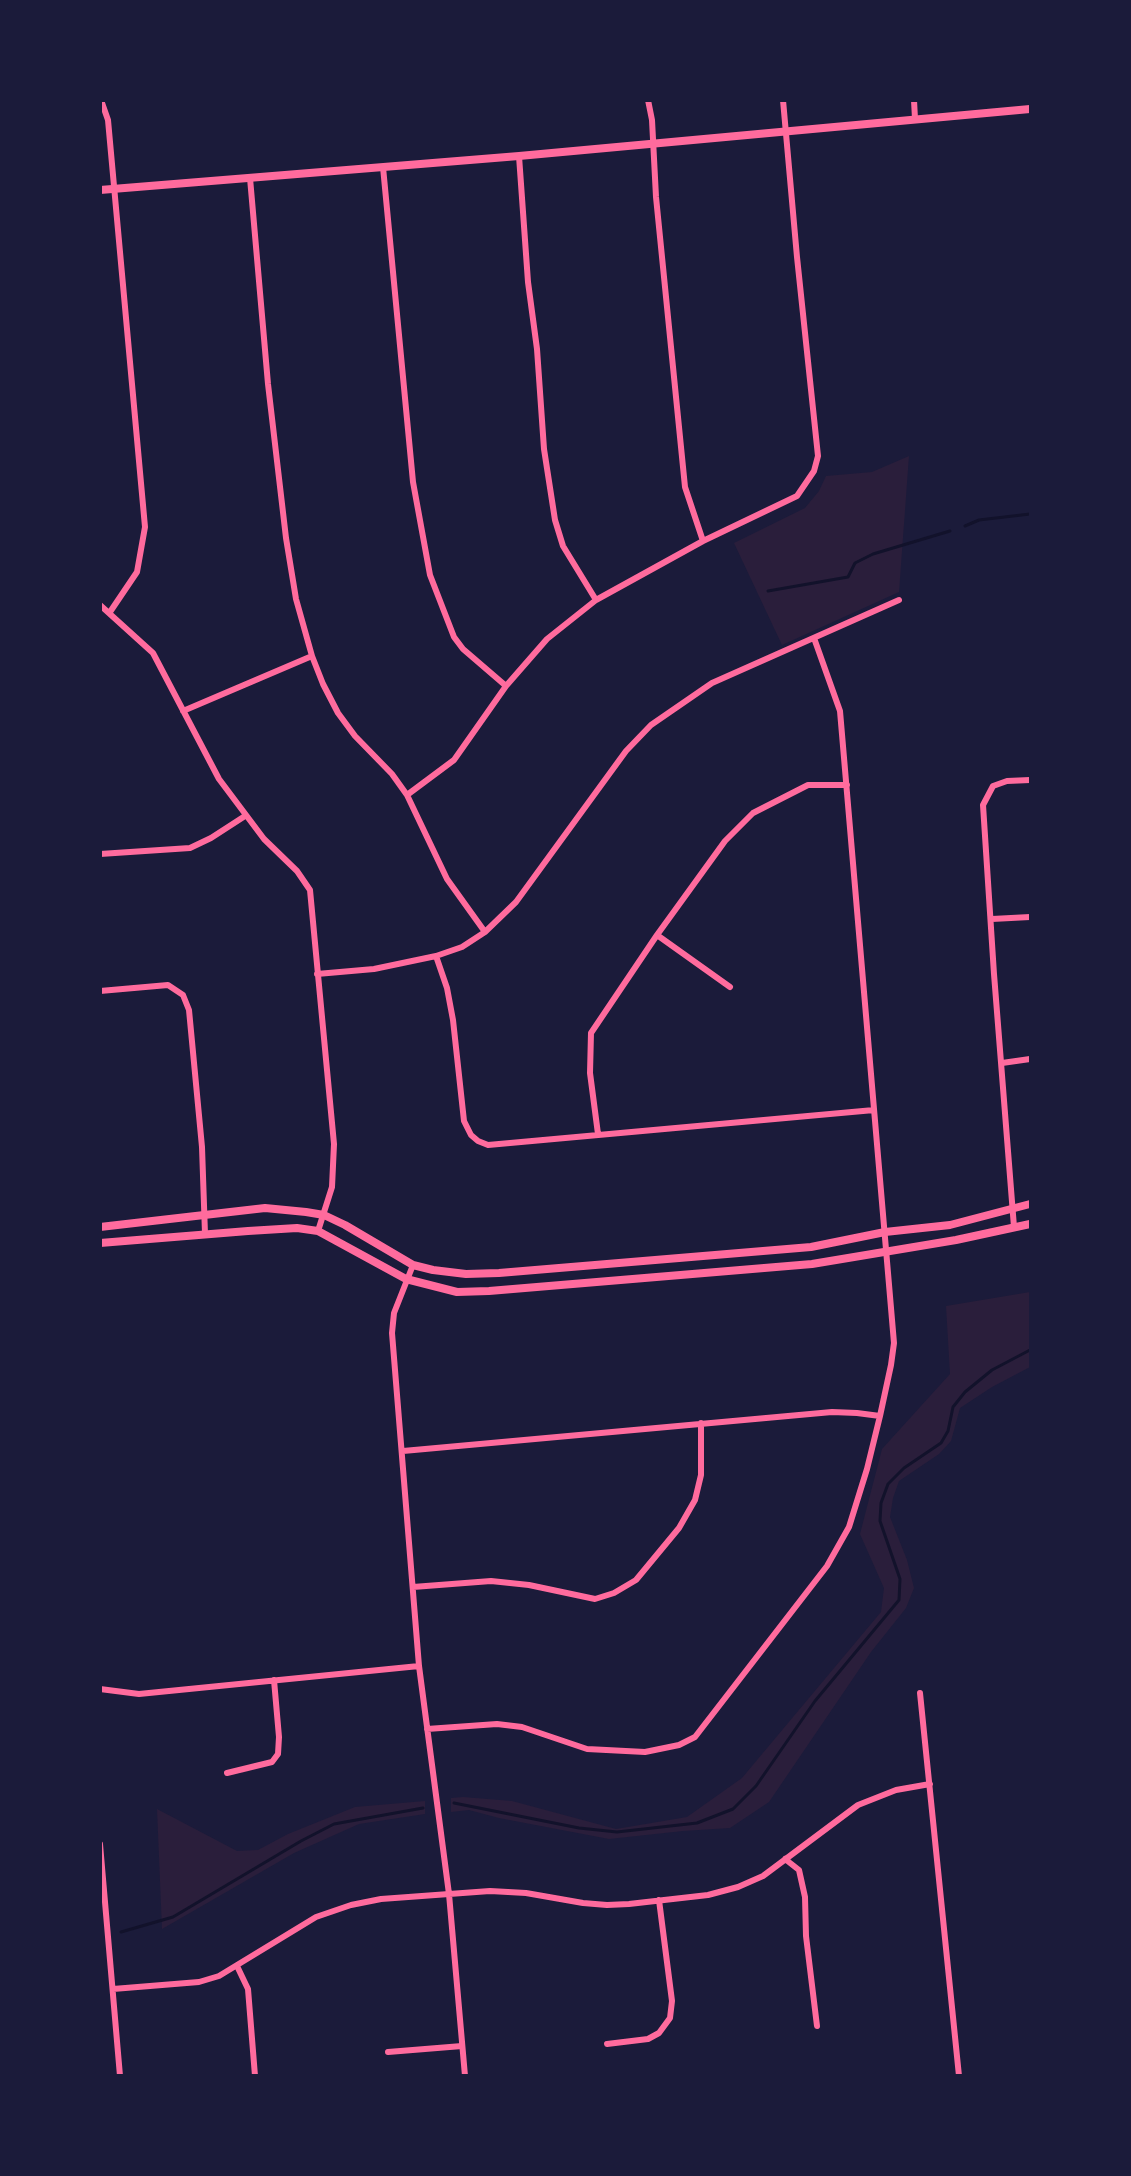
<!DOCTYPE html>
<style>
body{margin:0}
#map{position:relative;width:1131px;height:2176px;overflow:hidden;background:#1b1b3a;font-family:Poppins,sans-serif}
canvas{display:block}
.frame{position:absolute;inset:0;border:102px solid #1b1b3a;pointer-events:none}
</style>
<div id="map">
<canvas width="1131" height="2176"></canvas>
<div class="frame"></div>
</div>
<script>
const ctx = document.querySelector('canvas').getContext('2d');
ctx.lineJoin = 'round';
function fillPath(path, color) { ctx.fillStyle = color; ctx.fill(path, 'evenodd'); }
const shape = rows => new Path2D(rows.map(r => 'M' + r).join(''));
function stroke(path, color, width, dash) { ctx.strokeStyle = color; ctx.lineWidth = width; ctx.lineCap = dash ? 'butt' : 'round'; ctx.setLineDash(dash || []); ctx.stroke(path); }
fillPath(shape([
 [909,456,899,592,782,645,734,543,805,508,819,491,826,476,872,472],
 [1030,1292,1030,1367,992,1387,960,1408,951,1441,939,1454,899,1481,893,1498,890,1517,907,1560,914,1588,906,1608,871,1652,769,1802,730,1828,683,1831,609,1839,499,1818,469,1810,451,1812,451,1798,463,1797,512,1801,616,1829,687,1817,742,1778,881,1612,884,1588,860,1534,882,1449,950,1374,946,1306],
 [425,1801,425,1814,359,1824,294,1853,162,1929,157,1809,237,1851,258,1850,288,1834,355,1807]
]), '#2a1e3b');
stroke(shape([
 [965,526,979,520,1030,514],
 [768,591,848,577,855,563,873,554,950,531],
 [454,1803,579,1828,617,1832,697,1823,733,1809,756,1786,815,1701,899,1600,900,1579,880,1521,881,1503,888,1484,904,1468,941,1443,948,1431,953,1407,965,1392,992,1370,1030,1350],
 [121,1932,173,1917,301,1841,334,1824,423,1808]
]), '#12122b', 3);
stroke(shape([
 [101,100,108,120,145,527,137,572,110,612],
 [648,100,652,120,656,197,685,487,703,541],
 [914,100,915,119],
 [519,156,528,282,537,349,544,449,555,520,563,546,596,600],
 [383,167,413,482,430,575,454,637,463,649,506,686],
 [250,178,268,384,286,538,296,599,312,656,323,684,338,713,355,736,392,774,407,795,447,879,485,932],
 [100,605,153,653,219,779,264,839,297,871,310,890,334,1144,332,1187,318,1231],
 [183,711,312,656],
 [407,795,454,760,506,686,547,639,596,600,703,541,797,496,814,471,818,456,797,257,783,100],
 [100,854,190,848,211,838,245,816],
 [992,919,1030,917],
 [657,935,730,987],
 [436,956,447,988,453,1020,464,1121,471,1135,478,1141,488,1145,874,1110],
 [317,974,374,969,436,956,462,947,485,932,516,902,626,751,651,725,712,683,899,600],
 [100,991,168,985,183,995,189,1010,202,1147,205,1234],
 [1002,1063,1030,1059],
 [598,1134,590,1073,591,1033,657,935,725,841,753,813,808,785,847,785],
 [1014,1227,994,974,983,805,993,786,1007,781,1030,780],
 [413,1265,394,1313,392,1333,419,1666,449,1894,465,2076],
 [403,1451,832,1412,857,1413,880,1416],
 [413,1587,491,1581,529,1585,595,1599,614,1593,636,1580,679,1528,695,1500,701,1475,701,1423],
 [100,1689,139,1694,419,1666],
 [920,1693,959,2076],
 [427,1729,497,1724,522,1727,587,1749,645,1752,679,1745,695,1737,827,1566,849,1527,867,1469,880,1416,891,1365,894,1343,840,711,814,638],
 [227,1773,272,1762,278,1754,279,1737,274,1680],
 [100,1844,120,2076],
 [785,1859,799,1870,805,1897,806,1936,817,2026],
 [237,1966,248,1989,255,2076],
 [113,1989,199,1982,219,1976,316,1917,351,1905,381,1899,490,1891,526,1893,583,1903,607,1905,629,1904,708,1895,738,1887,763,1876,858,1805,896,1790,930,1784],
 [607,2044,648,2039,659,2033,670,2018,672,2001,659,1900],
 [388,2052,462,2046]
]), '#ff6b9d', 6);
stroke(shape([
 [100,190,519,156,1030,109],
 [100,1227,265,1208,306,1212,324,1215,345,1225,413,1265,433,1270,466,1274,499,1273,811,1247,885,1232,950,1225,1030,1204],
 [100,1243,248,1231,297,1228,318,1231,406,1279,457,1292,489,1291,812,1264,956,1240,1030,1224]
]), '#ff6b9d', 8);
</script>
